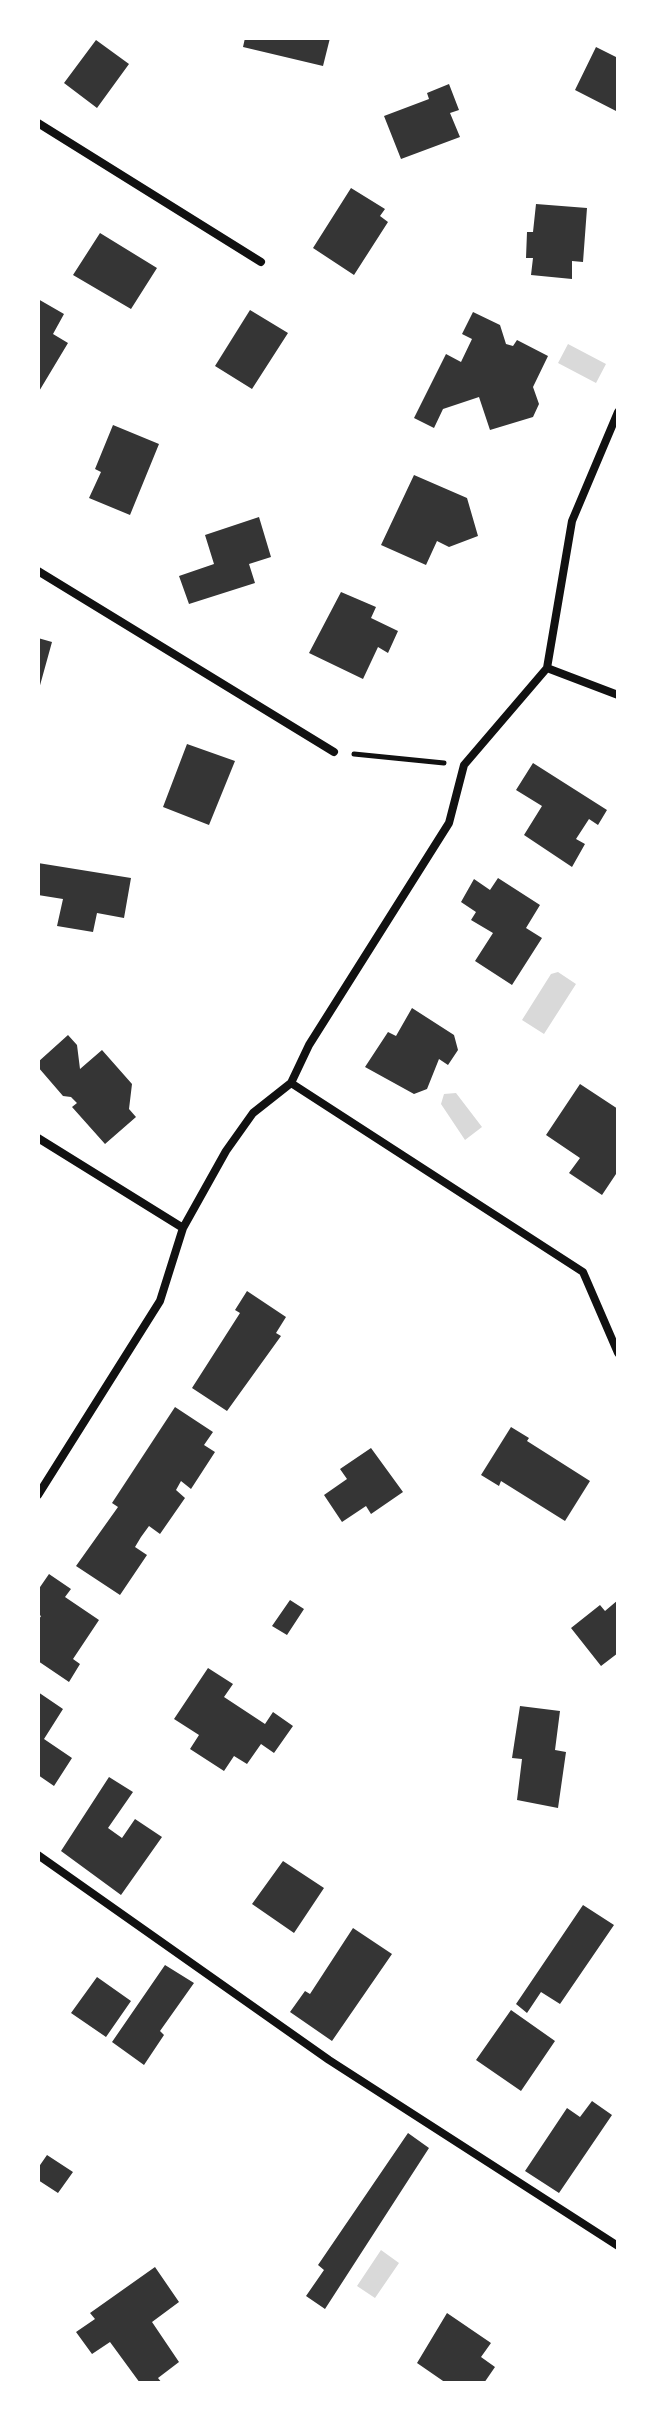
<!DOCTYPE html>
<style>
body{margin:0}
#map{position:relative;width:656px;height:2421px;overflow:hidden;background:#fff;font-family:Manrope,sans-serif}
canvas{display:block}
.frame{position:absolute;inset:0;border:40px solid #fff;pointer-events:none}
</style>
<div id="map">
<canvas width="656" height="2421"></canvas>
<div class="frame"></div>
</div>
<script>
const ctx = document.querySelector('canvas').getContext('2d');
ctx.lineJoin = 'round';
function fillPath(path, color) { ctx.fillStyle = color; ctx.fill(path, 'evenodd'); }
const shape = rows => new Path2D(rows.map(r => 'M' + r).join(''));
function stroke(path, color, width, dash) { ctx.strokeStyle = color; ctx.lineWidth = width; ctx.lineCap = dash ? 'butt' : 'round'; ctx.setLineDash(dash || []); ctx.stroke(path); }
fillPath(shape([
 [568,344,606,364,596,383,558,363],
 [558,972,576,984,544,1034,522,1020,551,974],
 [456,1093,482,1127,465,1140,441,1104,444,1094],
 [381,2250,399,2263,375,2298,357,2286]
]), '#d9d9d9');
fillPath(shape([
 [245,38,330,38,323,66,243,47],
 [96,40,129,64,97,108,64,83],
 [596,47,618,58,618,112,575,90],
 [449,84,459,110,450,113,460,137,401,159,384,116,429,99,427,93],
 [351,188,385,209,380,216,388,222,354,275,313,248],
 [536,204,587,208,583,262,572,261,572,279,531,275,533,258,526,258,527,232,533,232],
 [100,233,157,268,131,309,73,275],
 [38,299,64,314,53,334,68,343,38,393],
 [250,310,288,333,252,389,215,366],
 [473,312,500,325,506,344,513,346,517,340,548,356,533,387,539,404,533,417,490,430,479,397,443,409,434,428,414,418,446,354,461,362,472,339,462,334],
 [113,425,159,444,130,515,89,498,101,472,95,469],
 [414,475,467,498,478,536,449,547,437,541,426,565,381,545],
 [259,517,271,557,249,564,255,583,189,604,179,576,214,564,205,535],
 [341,592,376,607,371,618,398,631,388,653,378,647,363,679,309,653],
 [38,638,52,642,39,689,38,689],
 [187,744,235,761,209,825,163,807],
 [533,763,607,810,598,825,589,819,576,839,585,844,572,867,524,835,542,806,516,790],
 [38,863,131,878,124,918,97,913,93,932,57,926,63,899,38,895],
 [498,878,540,905,526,928,542,938,512,985,475,961,493,933,471,920,476,912,461,902,474,879,490,890],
 [412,1008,454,1035,458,1050,448,1065,439,1059,427,1089,414,1094,365,1067,388,1032,396,1036],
 [68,1035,77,1045,80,1069,102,1050,132,1084,129,1109,136,1117,105,1144,72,1107,77,1103,71,1097,63,1096,38,1067,38,1062],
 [580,1084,618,1109,618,1171,602,1195,569,1173,580,1158,546,1135],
 [247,1291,286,1317,276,1333,281,1336,227,1411,192,1388,240,1313,235,1310],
 [175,1407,213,1432,204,1445,215,1452,191,1489,181,1481,176,1490,185,1498,160,1534,149,1526,141,1537,135,1547,147,1555,120,1595,76,1566,118,1507,112,1503],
 [511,1427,529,1438,527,1441,590,1481,565,1521,501,1481,499,1486,481,1475],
 [371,1448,403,1492,371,1514,366,1506,342,1522,324,1495,347,1479,340,1469],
 [49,1574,71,1589,65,1597,99,1620,73,1659,80,1664,69,1682,38,1661,38,1621,41,1616,38,1614,38,1590],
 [290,1600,304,1609,287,1635,272,1626],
 [618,1600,618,1653,601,1666,571,1628,600,1605,605,1611],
 [208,1668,233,1684,224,1697,265,1724,273,1712,293,1726,274,1753,261,1744,247,1764,234,1756,224,1771,190,1749,199,1735,174,1719],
 [38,1692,63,1709,44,1739,72,1758,54,1786,38,1775],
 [520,1706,560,1711,555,1750,566,1752,558,1808,517,1800,522,1759,512,1758],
 [109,1777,133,1792,108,1828,122,1838,135,1819,162,1837,121,1895,61,1851],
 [283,1861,324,1888,294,1933,252,1904],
 [583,1905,614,1925,560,2004,541,1992,527,2013,516,2004],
 [353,1928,392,1954,332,2041,290,2012,305,1991,310,1994],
 [165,1965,194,1983,160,2031,164,2035,144,2065,112,2042],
 [97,1977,131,2001,106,2037,71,2013],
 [511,2010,555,2041,521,2091,476,2060],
 [592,2101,612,2115,559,2193,525,2171,567,2108,580,2117],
 [408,2133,429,2148,325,2309,306,2296,324,2270,318,2265],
 [47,2155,73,2172,58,2193,38,2180,38,2168],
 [155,2267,179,2302,152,2322,179,2362,158,2378,162,2383,140,2383,110,2342,92,2354,76,2332,95,2319,90,2313],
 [447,2313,491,2343,481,2357,495,2367,484,2383,446,2383,417,2363]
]), '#353535');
stroke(shape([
 [354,754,444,763]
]), '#111', 5);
stroke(shape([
 [38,123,261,262],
 [38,571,334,752],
 [547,668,572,521,618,412],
 [291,1083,583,1272,618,1353],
 [38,1138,183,1228],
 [38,1495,160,1301,183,1228,226,1151,253,1113,291,1083,309,1045,449,823,464,765,547,668,618,695],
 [38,1855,329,2060,618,2246]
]), '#111', 8);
</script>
